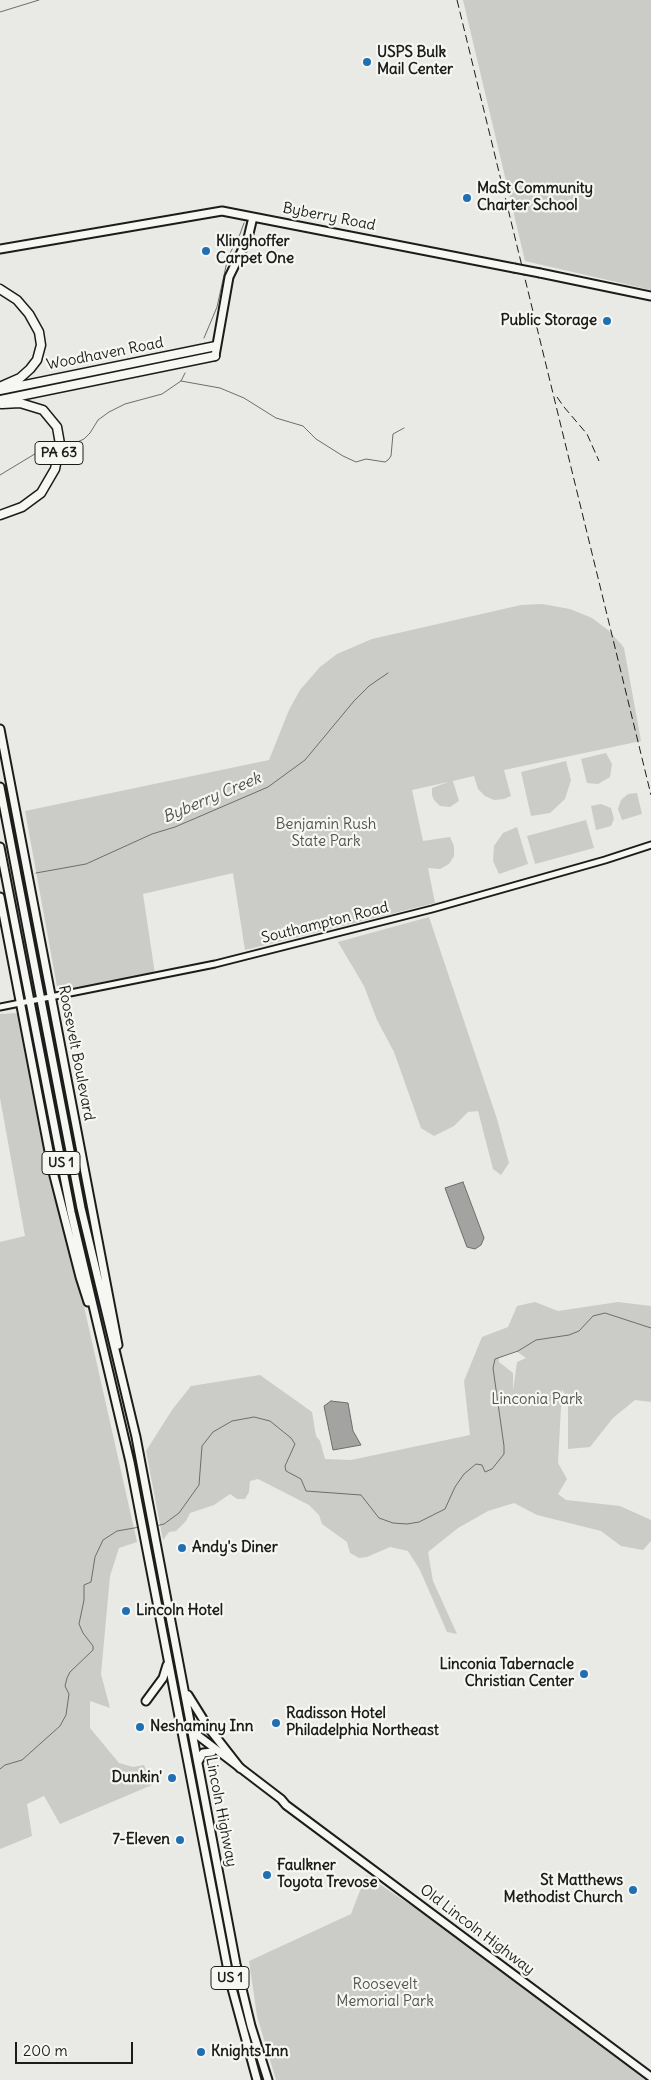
<!DOCTYPE html>
<style>
body{margin:0}
#map{position:relative;width:651px;height:2080px;overflow:hidden;background:#e9e9e5;font-family:Delius,sans-serif}
canvas{display:block}
.scale{position:absolute;left:15px;top:2042px;width:118px;height:22px;box-sizing:border-box;border:2px solid #1c1c1c;border-top:0;padding-left:6px;font-size:15px;line-height:18px;white-space:nowrap;color:#1c1c1c;-webkit-text-stroke:4px #f6f6f2;paint-order:stroke}
</style>
<div id="map">
<canvas width="651" height="2080"></canvas>
<div class="scale">200 m</div>
</div>
<script>
const ctx = document.querySelector('canvas').getContext('2d');
ctx.lineJoin = 'round';
function fillPath(path, color) { ctx.fillStyle = color; ctx.fill(path, 'evenodd'); }
const shape = rows => new Path2D(rows.map(r => 'M' + r).join(''));
function stroke(path, color, width, dash) { ctx.strokeStyle = color; ctx.lineWidth = width; ctx.lineCap = dash ? 'butt' : 'round'; ctx.setLineDash(dash || []); ctx.stroke(path); }
function drawText(font, color, halo, rows, align = 'center') {
  ctx.font = font + ' Delius,sans-serif'; ctx.lineWidth = 4.5; ctx.setLineDash([]); ctx.textBaseline = 'middle'; ctx.strokeStyle = halo; ctx.fillStyle = color; for (const [text, x, y, turn = 0] of rows) {
    ctx.save(); ctx.translate(x, y); ctx.rotate((+turn || 0) * Math.PI / 180); ctx.textAlign = isNaN(turn) ? turn : align; if (halo) ctx.strokeText(text, 0, 0); ctx.fillText(text, 0, 0); ctx.restore();
  }
}
fillPath(shape([
 [463,0,651,0,651,290,525,261],
 [542,604,570,609,592,618,608,630,621,644,624,648,641,741,504,770,511,796,504,799,494,800,485,796,478,789,474,776,453,781,459,801,450,807,440,806,434,800,432,795,432,788,448,782,412,790,423,841,450,837,454,846,454,856,449,864,440,869,428,868,435,903,245,950,233,873,143,894,155,974,58,992,25,811,269,760,289,710,300,690,320,667,337,654,372,639,521,605],
 [606,753,612,764,610,777,598,784,587,783,581,759],
 [566,761,571,780,565,799,550,813,531,816,521,772],
 [637,793,642,814,622,820,618,809,621,800,628,794],
 [601,804,611,808,614,819,611,826,596,830,591,806],
 [586,820,594,848,535,864,527,836],
 [517,827,528,864,499,874,493,861,494,846,503,833],
 [429,917,497,1119,509,1163,501,1175,493,1169,478,1111,468,1112,454,1126,434,1136,421,1128,394,1052,377,1020,364,986,338,942],
 [18,1013,137,1542,119,1548,110,1576,101,1674,110,1708,90,1701,90,1728,119,1763,133,1767,144,1765,152,1785,60,1824,44,1796,27,1804,32,1836,0,1849,0,1242,25,1236,0,1098,0,1014],
 [535,1302,558,1311,618,1302,651,1306,651,1402,635,1400,613,1418,590,1447,568,1449,568,1401,562,1389,558,1463,567,1479,558,1494,566,1500,620,1506,651,1520,651,1541,643,1550,621,1546,601,1531,537,1515,514,1503,488,1511,458,1528,428,1552,433,1581,457,1634,447,1632,420,1570,408,1551,390,1547,367,1557,359,1558,350,1553,347,1542,322,1524,319,1515,309,1505,258,1479,250,1481,249,1492,245,1499,237,1499,230,1494,214,1505,190,1513,186,1521,176,1531,169,1532,163,1540,146,1451,172,1410,191,1386,260,1375,312,1412,316,1436,320,1441,325,1459,351,1460,470,1435,464,1381,482,1337,508,1327,517,1306],
 [516,1351,526,1358,517,1362,513,1391,513,1373,499,1362,499,1358],
 [366,1875,486,1956,648,2080,276,2080,257,2016,249,1961,351,1914]
]), '#cbcbc7');
const water = shape([
 [463,1182,484,1238,481,1245,475,1249,467,1247,445,1188,463,1182],
 [331,1401,348,1403,353,1431,361,1445,333,1450,324,1406,331,1401]
]);
fillPath(water, '#a3a3a1');
stroke(water, '#6d6d6c', 1);
stroke(shape([
 [0,12,39,0],
 [204,338,217,307,228,257,240,234,244,223],
 [181,381,220,388,244,398,276,418,303,426,316,439,343,456,356,462,366,459,385,462,388,460,391,456,393,434,404,428],
 [66,447,84,439,90,433,98,420,109,412,125,404,162,394,181,381,185,373],
 [0,475,38,452,55,448],
 [36,873,86,864,152,834,175,827,268,787,305,760,354,701,369,686,388,673],
 [156,1526,164,1524,179,1513,199,1485,202,1446,213,1432,232,1421,254,1417,270,1421,291,1438,295,1444,285,1466,286,1471,301,1479,306,1491,361,1495,379,1518,393,1523,407,1524,419,1522,445,1509,455,1487,464,1474,476,1464,482,1465,485,1472,492,1469,504,1454,504,1446,493,1368,495,1359,518,1351,536,1340,569,1335,579,1331,593,1316,605,1313,651,1328],
 [0,1769,5,1765,22,1760,60,1726,66,1715,69,1694,65,1686,67,1678,70,1672,93,1650,93,1646,83,1633,79,1624,84,1600,84,1585,91,1582,95,1557,103,1540,117,1531,140,1527]
]), '#6d6d6c', 1);
const tertiary = shape([
 [0,1007,215,964,432,909,605,860,651,845]
]);
const primary = shape([
 [0,249,222,211,514,268],
 [540,273,651,296],
 [215,356,229,277,248,238,253,217],
 [180,1726,192,1731,281,1799,286,1805,651,2077]
]);
const trunk = shape([
 [0,729,118,1345],
 [0,787,81,1208,136,1437,236,1964,251,2026,268,2080],
 [0,847,71,1212,130,1462,230,1981,257,2080],
 [0,897,53,1172,80,1277,88,1302],
 [188,1695,208,1727,240,1768],
 [146,1701,163,1678,167,1665],
 [198,1762,203,1753,212,1752]
]);
const motorway = shape([
 [0,289,17,300,29,314,39,332,41,345,37,360,30,369,20,378,2,386],
 [0,390,216,346],
 [0,400,215,356],
 [0,515,22,507,41,493,55,469,60,444,57,427,43,410,20,403,2,404]
]);
stroke(tertiary, '#1c1c1c', 9);
stroke(primary, '#1c1c1c', 11);
stroke(trunk, '#1c1c1c', 11);
stroke(motorway, '#1c1c1c', 11);
stroke(tertiary, '#f6f6f2', 5);
stroke(primary, '#f6f6f2', 7);
stroke(trunk, '#f6f6f2', 7);
stroke(motorway, '#f6f6f2', 8);
stroke(shape([
 [457,0,651,795],
 [557,397,564,407,587,434,599,461]
]), '#1c1c1c', 1, [8, 4]);
const primaryBridge = shape([
 [514,268,540,273]
]);
stroke(primaryBridge, '#1c1c1c', 11, []);
stroke(primaryBridge, '#f6f6f2', 7);
for (const [x, y, r, color] of [
 [367,62,5,"#1f6fb2"],
 [467,198,5,"#1f6fb2"],
 [206,251,5,"#1f6fb2"],
 [607,321,5,"#1f6fb2"],
 [182,1548,5,"#1f6fb2"],
 [126,1611,5,"#1f6fb2"],
 [584,1674,5,"#1f6fb2"],
 [276,1723,5,"#1f6fb2"],
 [140,1727,5,"#1f6fb2"],
 [172,1778,5,"#1f6fb2"],
 [180,1840,5,"#1f6fb2"],
 [267,1875,5,"#1f6fb2"],
 [633,1890,5,"#1f6fb2"],
 [201,2052,5,"#1f6fb2"]
]) { const dot = new Path2D(); dot.arc(x, y, r, 0, 2 * Math.PI); ctx.fillStyle = color; ctx.fill(dot); stroke(dot, '#f6f6f2', 2); }
for (const [x, y, w] of [
 [59,453,48],
 [61,1163,38],
 [230,1978,38]
]) { const box = new Path2D(); box.roundRect(x - w / 2, y - 11.5, w, 23, 4); ctx.fillStyle = '#f6f6f2'; ctx.fill(box); stroke(box, '#1c1c1c', 1); }
drawText('bold 14px', '#1c1c1c', null, [
 ["PA 63",59,453],
 ["US 1",61,1163],
 ["US 1",230,1978]
]);
drawText('bold 15px', '#1c1c1c', '#f6f6f2', [
 ["USPS Bulk",377,53],
 ["Mail Center",377,70],
 ["MaSt Community",477,189],
 ["Charter School",477,206],
 ["Klinghoffer",216,242],
 ["Carpet One",216,259],
 ["Public Storage",597,321,"right"],
 ["Andy's Diner",192,1548],
 ["Lincoln Hotel",136,1611],
 ["Linconia Tabernacle",574,1665,"right"],
 ["Christian Center",574,1682,"right"],
 ["Radisson Hotel",286,1714],
 ["Philadelphia Northeast",286,1731],
 ["Neshaminy Inn",150,1727],
 ["Dunkin'",162,1778,"right"],
 ["7-Eleven",170,1840,"right"],
 ["Faulkner",277,1866],
 ["Toyota Trevose",277,1883],
 ["St Matthews",623,1881,"right"],
 ["Methodist Church",623,1898,"right"],
 ["Knights Inn",211,2052]
], 'left');
drawText('15px', '#1c1c1c', '#f6f6f2', [
 ["Byberry Road",329,217,11],
 ["Woodhaven Road",105,354,-11],
 ["Southampton Road",325,923,-14],
 ["Roosevelt Boulevard",76,1053,79],
 ["Lincoln Highway",221,1812,79],
 ["Old Lincoln Highway",477,1930,37]
]);
drawText('15px', '#51514f', '#f6f6f2', [
 ["Benjamin Rush",326,825],
 ["State Park",326,842],
 ["Linconia Park",537,1400],
 ["Roosevelt",385,1985],
 ["Memorial Park",385,2002]
]);
drawText('italic 16px', '#525251', '#f6f6f2', [
 ["Byberry Creek",212,798,-23]
]);
</script>
